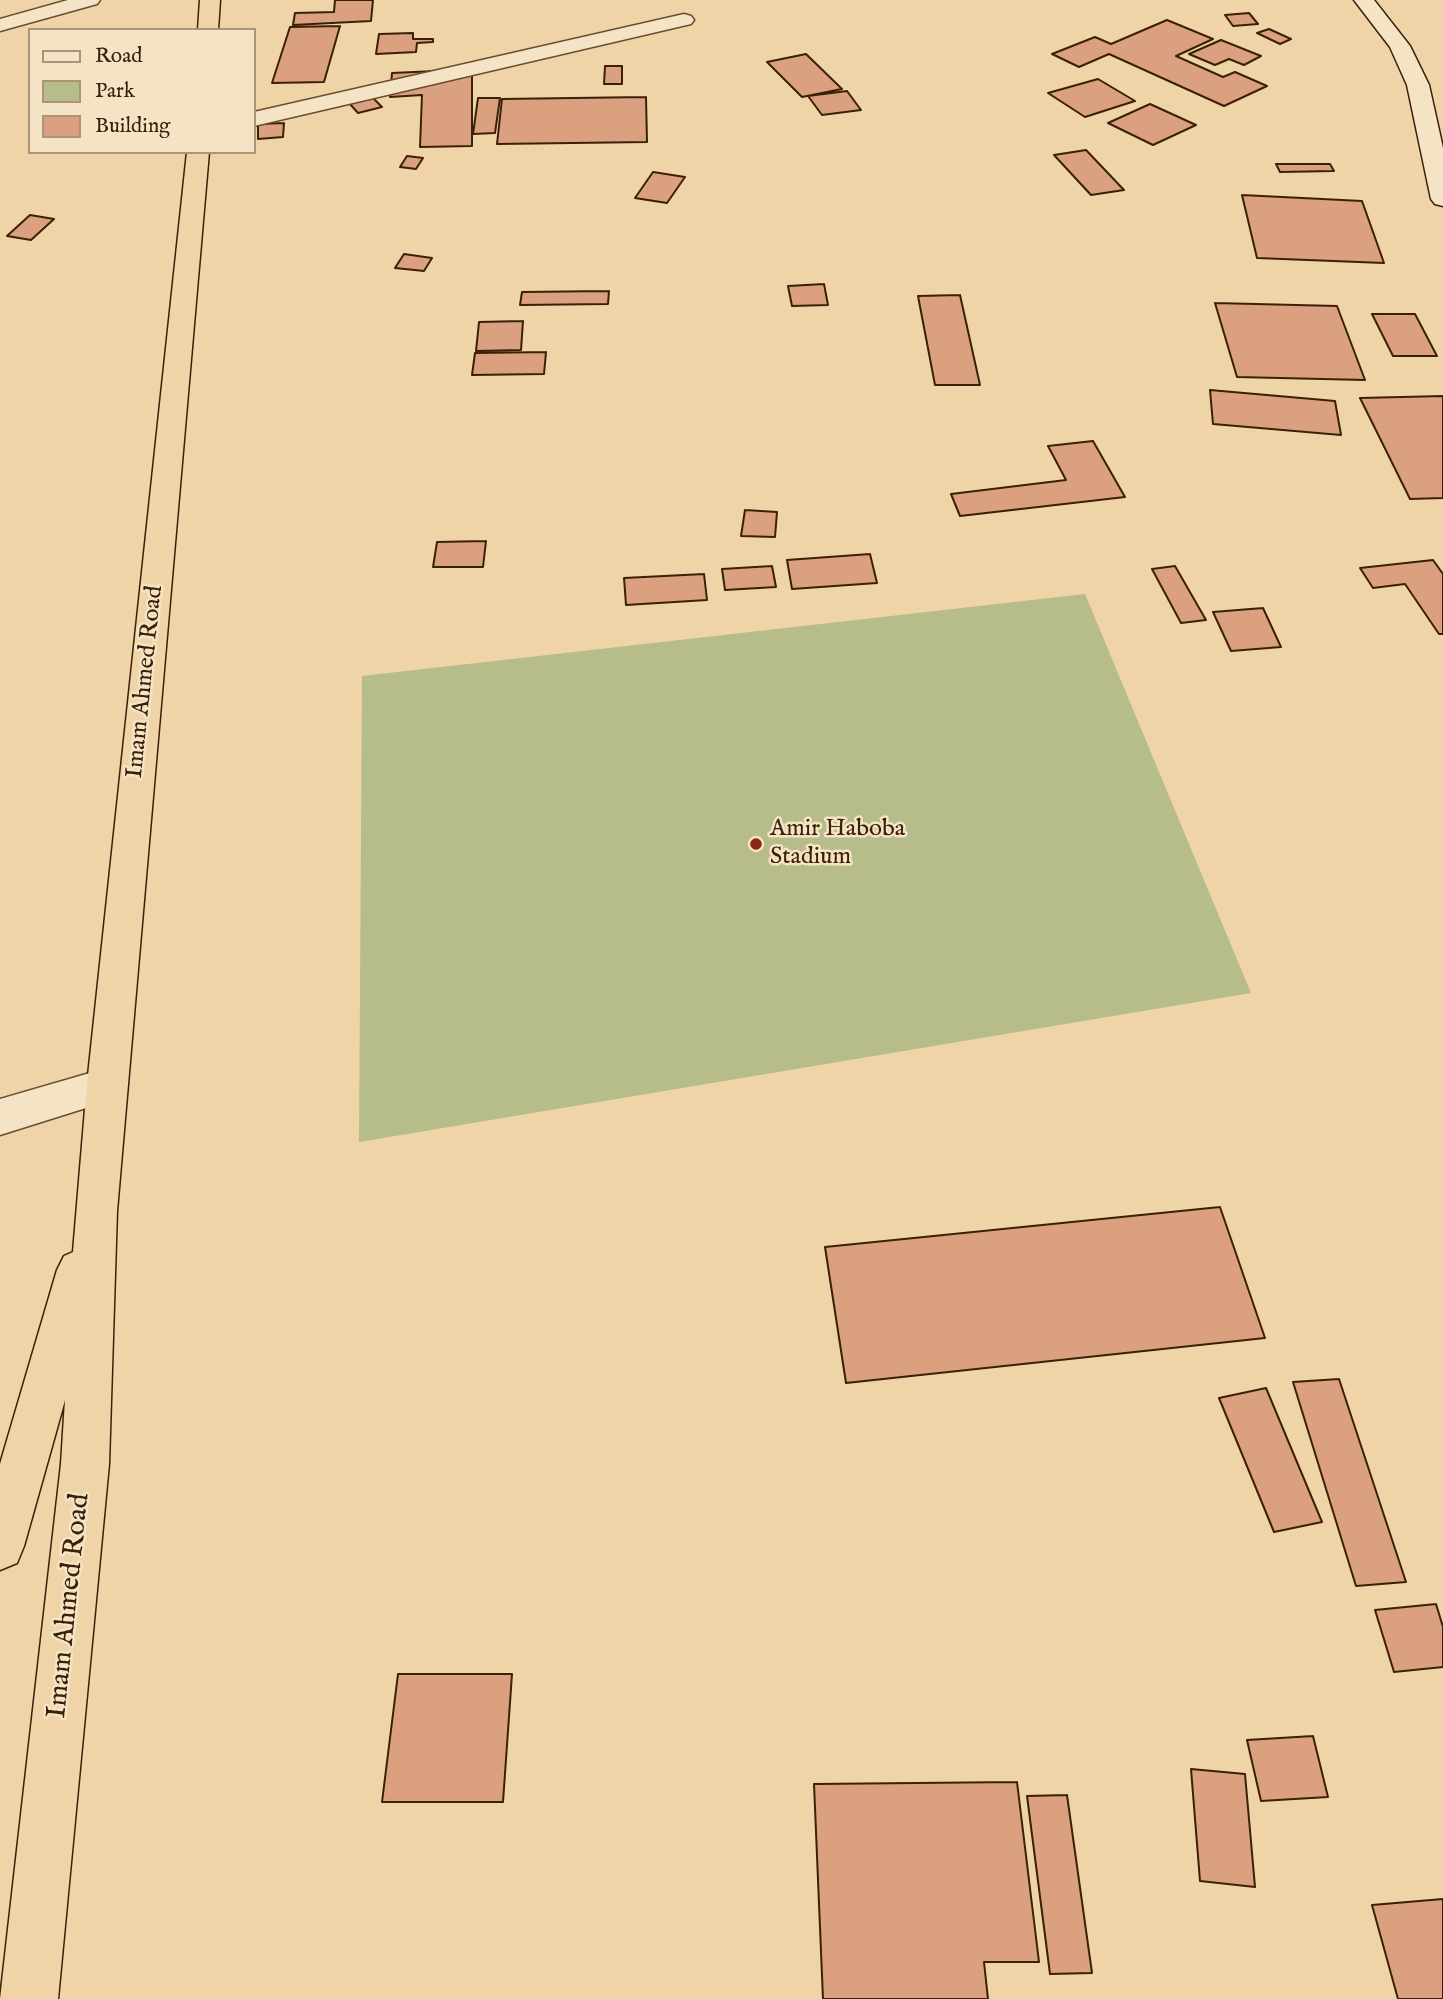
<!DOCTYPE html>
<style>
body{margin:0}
#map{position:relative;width:1443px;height:1999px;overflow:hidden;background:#efd4a8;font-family:"IM FELL English",serif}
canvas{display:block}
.legend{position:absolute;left:28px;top:28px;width:228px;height:126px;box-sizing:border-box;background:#f5e3c6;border:2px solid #ab957a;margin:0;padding:9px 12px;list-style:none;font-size:21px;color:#3b2008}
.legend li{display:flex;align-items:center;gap:14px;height:35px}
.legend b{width:35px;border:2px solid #ab957a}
</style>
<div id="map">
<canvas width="1443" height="1999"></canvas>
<ul class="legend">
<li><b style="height:9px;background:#f5e3c6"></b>Road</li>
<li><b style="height:19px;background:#b6bd8a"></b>Park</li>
<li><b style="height:19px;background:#daa07f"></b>Building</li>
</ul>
</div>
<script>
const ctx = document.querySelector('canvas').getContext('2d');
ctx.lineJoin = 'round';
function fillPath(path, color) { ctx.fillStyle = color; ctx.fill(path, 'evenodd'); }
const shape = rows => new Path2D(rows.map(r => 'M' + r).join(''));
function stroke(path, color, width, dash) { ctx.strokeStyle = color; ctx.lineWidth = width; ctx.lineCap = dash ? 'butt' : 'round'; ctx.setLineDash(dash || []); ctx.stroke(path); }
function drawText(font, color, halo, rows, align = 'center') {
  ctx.font = font + ' "IM FELL English",serif'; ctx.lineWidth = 5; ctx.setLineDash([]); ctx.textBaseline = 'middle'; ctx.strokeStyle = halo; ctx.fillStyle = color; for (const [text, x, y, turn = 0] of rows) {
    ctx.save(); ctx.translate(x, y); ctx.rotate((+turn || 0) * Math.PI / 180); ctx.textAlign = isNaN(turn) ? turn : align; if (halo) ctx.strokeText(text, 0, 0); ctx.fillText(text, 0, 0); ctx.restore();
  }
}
fillPath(shape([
 [1085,594,1251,993,359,1142,362,676]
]), '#b6bd8a');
const building = shape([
 [335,0,373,0,371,21,293,25,295,13,334,12,335,0],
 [1249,13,1258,24,1233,26,1225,15,1249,13],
 [1167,20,1213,39,1176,56,1223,77,1235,72,1267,86,1224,106,1109,54,1079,67,1052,54,1095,37,1111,44,1167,20],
 [340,26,324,82,272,83,290,27,340,26],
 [1269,29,1291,39,1280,44,1257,33,1269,29],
 [413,33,413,39,433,39,433,42,417,43,416,52,376,54,379,34,413,33],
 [1221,40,1261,56,1244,65,1229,59,1215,65,1189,54,1221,40],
 [806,54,842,89,802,97,767,62,806,54],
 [605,66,622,66,622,84,604,84,605,66],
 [502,68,472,70,472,146,420,147,422,95,390,97,392,73,502,68],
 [1098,79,1135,101,1085,117,1048,93,1098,79],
 [364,89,382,107,358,113,341,94,364,89],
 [847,91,861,110,822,115,808,96,847,91],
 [646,97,647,142,497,144,502,99,646,97],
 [478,98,500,98,495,133,473,134,478,98],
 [1150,104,1196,125,1153,145,1108,123,1150,104],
 [284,123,283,137,258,139,258,124,284,123],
 [1086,150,1124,190,1091,195,1054,155,1086,150],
 [407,156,423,158,416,169,400,167,407,156],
 [1276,164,1330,164,1334,171,1280,172,1276,164],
 [653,172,685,177,667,203,635,198,653,172],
 [1242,195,1362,201,1384,263,1257,258,1242,195],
 [30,215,54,219,31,240,7,236,30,215],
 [404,254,432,258,424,271,395,268,404,254],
 [824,284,828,305,792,306,788,286,824,284],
 [609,291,608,304,520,305,522,292,609,291],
 [960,295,980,385,935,385,918,296,960,295],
 [1215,303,1337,306,1365,380,1237,377,1215,303],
 [1372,314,1415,314,1437,356,1393,356,1372,314],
 [523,321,521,350,476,351,479,322,523,321],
 [546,352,544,374,472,375,475,353,546,352],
 [1210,390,1335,401,1341,435,1213,424,1210,390],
 [1443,396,1443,498,1410,499,1360,398,1443,396],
 [1093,441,1125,497,960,516,951,494,1066,480,1048,446,1093,441],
 [745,510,777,512,775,537,741,536,745,510],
 [486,541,483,567,433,567,437,542,486,541],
 [870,554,877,583,792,589,787,560,870,554],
 [1433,560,1443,574,1443,634,1439,634,1405,584,1373,588,1360,568,1433,560],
 [772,566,776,587,725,590,722,569,772,566],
 [1175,566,1206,620,1181,623,1152,569,1175,566],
 [704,574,707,600,626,605,624,578,704,574],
 [1263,608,1281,647,1231,651,1213,612,1263,608],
 [1220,1207,1265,1338,846,1383,825,1247,1220,1207],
 [1339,1379,1406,1582,1356,1586,1293,1382,1339,1379],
 [1266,1388,1322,1522,1274,1532,1219,1398,1266,1388],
 [1436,1604,1443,1627,1443,1667,1394,1672,1375,1610,1436,1604],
 [398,1674,512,1674,503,1802,382,1802,398,1674],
 [1313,1736,1328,1797,1261,1801,1247,1740,1313,1736],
 [1191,1769,1245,1774,1255,1887,1200,1881,1191,1769],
 [1017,1782,1039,1962,984,1962,988,1999,823,1999,814,1784,1017,1782],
 [1067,1795,1092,1973,1050,1974,1027,1796,1067,1795],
 [1443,1899,1443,1999,1398,1999,1372,1905,1443,1899]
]);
fillPath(building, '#daa07f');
stroke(building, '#3b2008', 2);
const minor = shape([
 [68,0,100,0,97,4,0,31,0,19,68,0],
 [684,14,691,16,694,20,691,24,254,126,254,112,684,14],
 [107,1068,121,1073,127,1085,121,1097,0,1135,0,1099,107,1068]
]);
const secondary = shape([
 [1354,0,1374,0,1410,46,1429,85,1443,148,1443,206,1435,204,1431,199,1407,85,1390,47,1354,0]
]);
const trunk = shape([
 [200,0,220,0,218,30,198,30,200,0],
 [187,152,209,152,117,1211,109,1464,58,1999,0,1999,61,1464,65,1400,24,1546,17,1563,0,1570,0,1464,57,1270,64,1256,73,1252,87,1085,187,152]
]);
stroke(minor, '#684d30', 3);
stroke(secondary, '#3b2008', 3);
stroke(trunk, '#3b2008', 3);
fillPath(minor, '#f5e3c6');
fillPath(secondary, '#f5e3c6');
fillPath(trunk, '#efd4a8');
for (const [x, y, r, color] of [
 [756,844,7,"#8f2418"]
]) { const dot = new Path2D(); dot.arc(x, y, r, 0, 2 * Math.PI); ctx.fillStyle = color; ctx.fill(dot); stroke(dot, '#f5e3c6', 2.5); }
drawText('24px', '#3b2008', '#f5e3c6', [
 ["Imam Ahmed Road",146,682,-84]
]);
drawText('24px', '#3b2008', '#f5e3c6', [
 ["Amir Haboba",770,830],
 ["Stadium",770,858]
], 'left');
drawText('28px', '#3b2008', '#f5e3c6', [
 ["Imam Ahmed Road",70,1606,-84]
]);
</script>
